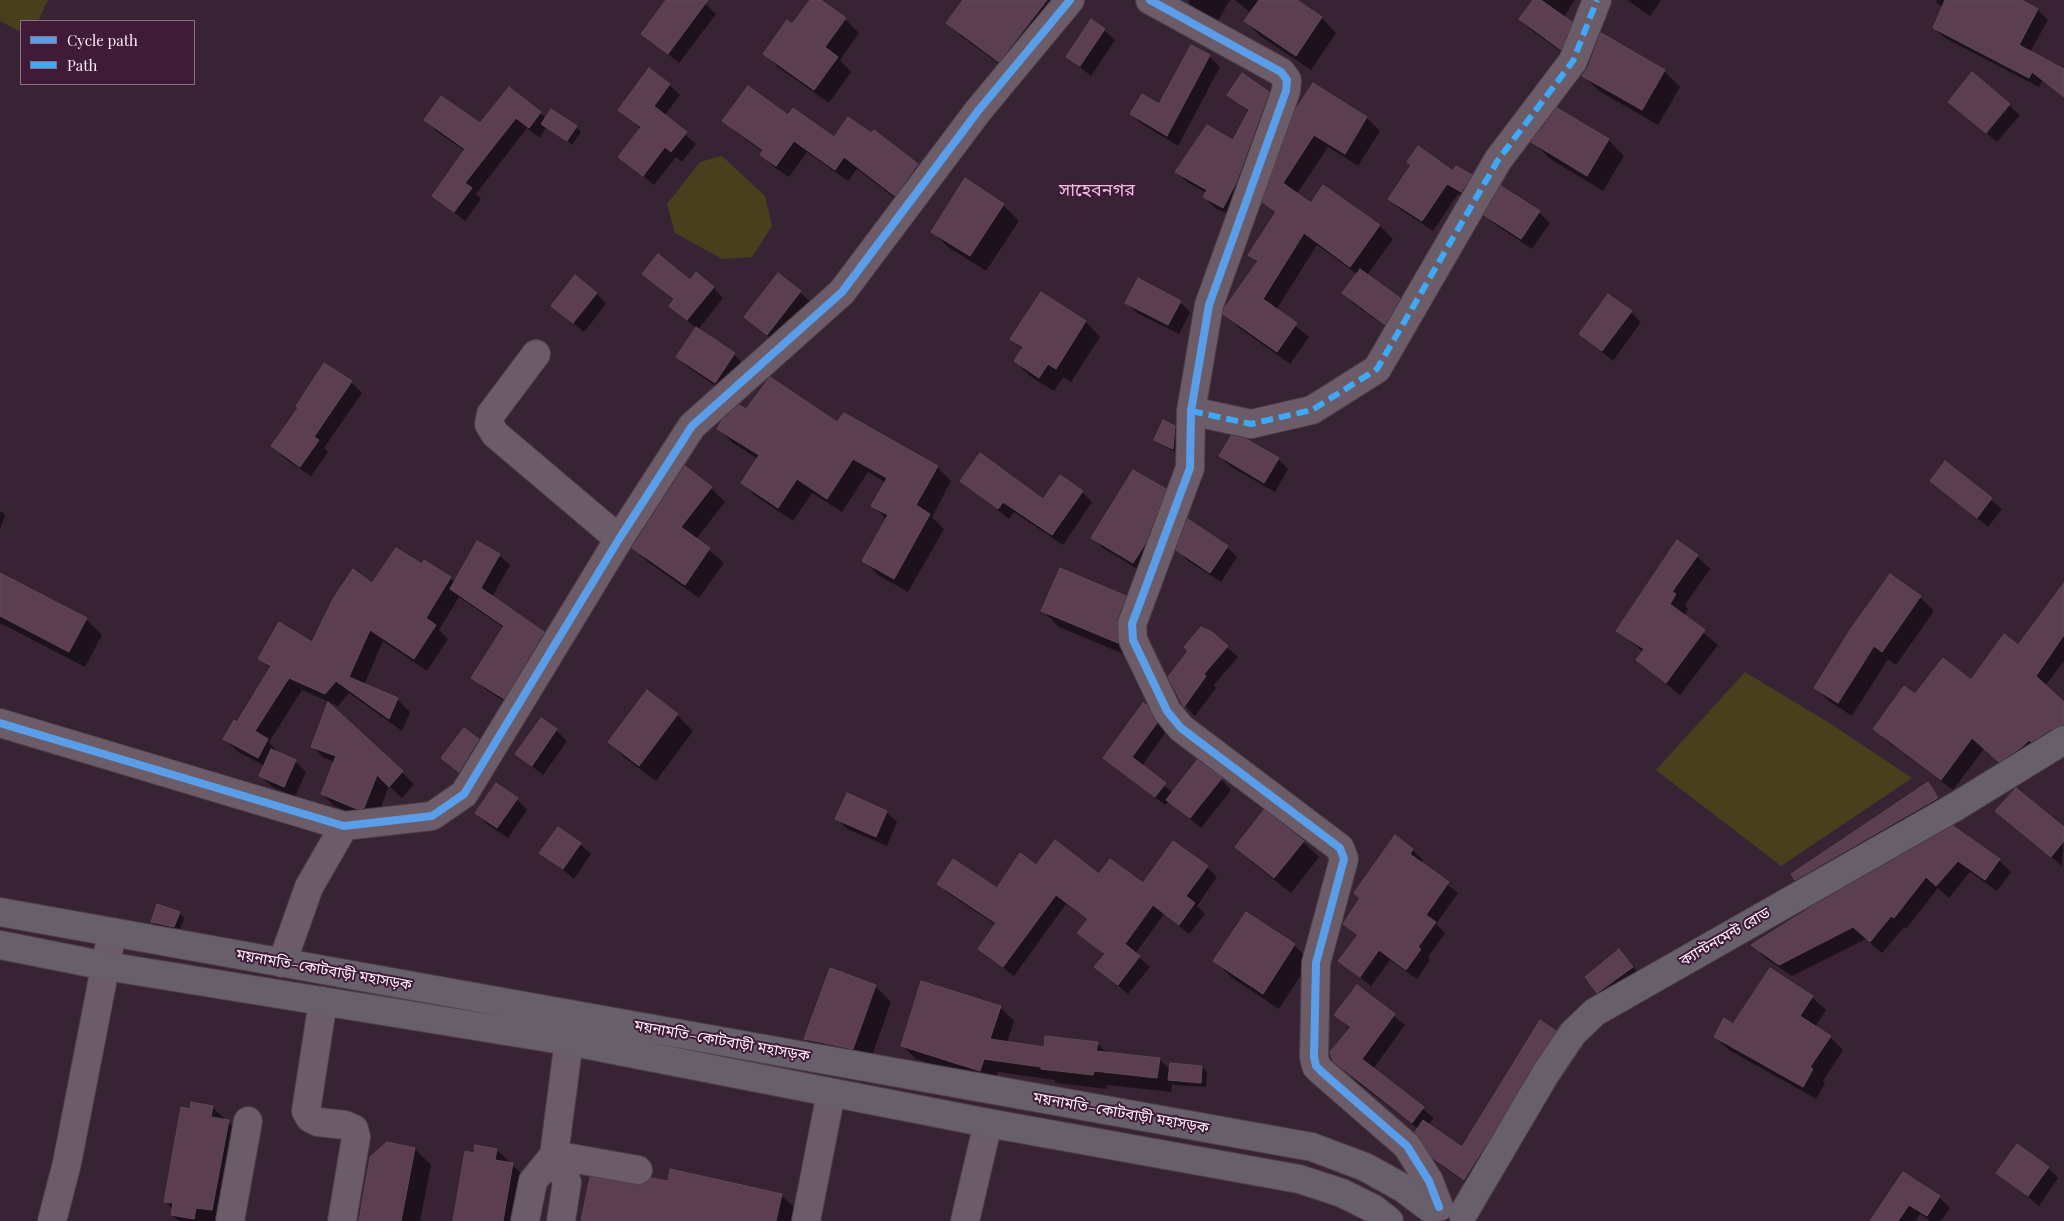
<!DOCTYPE html>
<meta charset="utf-8">
<style>
body{margin:0}
#map{position:relative;width:2064px;height:1221px;overflow:hidden;background:#372333;font-family:"Playfair Display",serif}
canvas{display:block}
.legend{position:absolute;left:20px;top:20px;width:175px;height:65px;box-sizing:border-box;background:#3f1b38;border:1px solid #8b6f85;margin:0;padding:6px 9px;list-style:none;font-size:15px;color:#fdeef9}
.legend li{display:flex;align-items:center;gap:10px;height:25px}
.legend b{width:25px;border:1px solid #8b6f85}
</style>
<div id="map">
<canvas width="2064" height="1221"></canvas>
<ul class="legend">
<li><b style="height:6px;background:#5a9eea"></b>Cycle path</li>
<li><b style="height:6px;background:#3fa9f5"></b>Path</li>
</ul>
</div>
<script>
const ctx = document.querySelector('canvas').getContext('2d');
ctx.lineJoin = 'round';
function fillPath(path, color) { ctx.fillStyle = color; ctx.fill(path, 'evenodd'); }
const shape = rows => new Path2D(rows.map(r => 'M' + r).join(''));
function stroke(path, color, width, dash) { ctx.strokeStyle = color; ctx.lineWidth = width; ctx.lineCap = dash ? 'butt' : 'round'; ctx.setLineDash(dash || []); ctx.stroke(path); }
function drawText(font, color, halo, rows, align = 'center') {
  ctx.font = font + ' "Playfair Display","Noto Sans Bengali",serif'; ctx.lineWidth = 4; ctx.setLineDash([]); ctx.textBaseline = 'middle'; ctx.strokeStyle = halo; ctx.fillStyle = color; for (const [text, x, y, turn = 0] of rows) {
    ctx.save(); ctx.translate(x, y); ctx.rotate((+turn || 0) * Math.PI / 180); ctx.textAlign = isNaN(turn) ? turn : align; if (halo) ctx.strokeText(text, 0, 0); ctx.fillText(text, 0, 0); ctx.restore();
  }
}
fillPath(shape([
 [0,0,48,0,38,21,21,21,21,32,0,21],
 [722,156,765,196,772,226,752,257,722,259,675,233,667,204,700,162],
 [1745,672,1831,724,1912,778,1781,866,1656,770]
]), '#4a3f1d');
fillPath(shape([
 [668,0,701,0,716,14,679,63,643,34],
 [811,0,819,0,845,19,859,33,840,60,851,72,829,103,779,68,765,54,793,26],
 [965,0,1070,0,1013,74,961,36,948,23],
 [1190,0,1230,0,1217,22,1199,13,1188,2],
 [1235,0,1295,0,1322,18,1336,33,1311,70,1260,36,1246,21,1251,13],
 [1534,0,1575,0,1563,18,1581,34,1571,59,1531,30,1520,19],
 [1627,0,1661,0,1650,16],
 [1937,0,2020,0,2038,10,2048,20,2030,52,2064,70,2064,97,2042,81,2039,87,1945,38,1934,28,1943,8,1936,2],
 [1104,30,1115,40,1091,76,1068,57],
 [1601,35,1664,71,1680,87,1658,125,1599,91,1583,75],
 [1191,47,1209,56,1220,67,1178,146,1142,124,1131,114,1159,106],
 [669,85,680,95,664,116,696,144,682,162,676,157,654,185,620,156,641,129,620,110],
 [1313,85,1367,118,1380,131,1358,166,1328,147,1297,194,1311,204,1323,186,1380,226,1393,239,1367,275,1410,309,1396,334,1354,304,1343,293,1357,274,1317,245,1276,310,1309,337,1290,364,1238,327,1225,313,1258,263,1250,255,1276,214,1264,202],
 [509,88,546,118,576,127,581,132,572,145,547,126,540,138,527,128,476,194,481,199,465,221,433,195,465,151,436,131,426,120,480,125],
 [1268,93,1279,103,1234,217,1215,208,1204,197,1207,193,1187,182,1177,172,1234,141,1249,112,1229,94],
 [1950,102,2009,105,2020,115,1997,142],
 [788,117,834,139,871,135,874,132,918,165,930,178,908,208,857,169,848,181,807,152,789,177,774,167,761,154,763,152,737,133,724,121],
 [1608,140,1624,156,1603,191,1549,158,1533,142],
 [1454,173,1471,176,1481,186,1472,202,1458,194,1433,231,1400,209,1390,199],
 [1003,205,1019,221,986,271,948,247,932,231],
 [1539,212,1550,223,1532,249,1496,225,1486,215],
 [644,274,713,287,723,298,698,330,734,354,744,365,726,393,688,367,678,357,696,328,670,306,674,301],
 [779,275,811,302,778,345,746,317],
 [596,293,606,304,584,332,553,306],
 [1042,293,1086,322,1100,337,1071,382,1063,377,1054,391,1030,376,1015,361,1023,350,1012,339],
 [1180,302,1190,312,1179,334,1137,313,1127,303],
 [1631,312,1641,322,1613,361,1580,334],
 [351,382,362,393,324,448,328,452,311,476,283,457,273,446,300,408],
 [746,411,838,424,937,467,951,481,932,517,944,529,908,592,878,575,864,560,887,520,873,505,886,483,868,472,842,512,812,493,793,521,757,497,742,483,758,459,733,443,718,428],
 [1174,427,1180,432,1177,453,1155,440],
 [1220,456,1278,459,1288,469,1275,492,1231,467],
 [1945,463,2002,509,1988,527,1931,481],
 [961,481,1044,501,1082,492,1092,502,1063,545,1014,512,1009,519],
 [711,488,725,502,696,539,724,563,699,598,648,562,634,548],
 [1165,490,1175,501,1144,573,1103,548,1093,538],
 [0,511,5,515,0,529],
 [1227,547,1237,557,1221,582,1188,561,1178,550],
 [499,555,510,565,492,597,544,633,554,643,514,708,484,688,473,677,504,628,459,597,439,630,448,639,427,671,383,641,364,685,397,699,410,712,402,731,349,693,338,706,302,690,269,742,279,754,295,761,306,772,295,797,271,786,260,775,265,766,238,752,225,739,238,723,271,669,260,658,312,643,373,584,422,566,450,578,455,582],
 [1697,556,1710,569,1685,605,1688,609,1684,616,1718,645,1680,695,1637,660,1643,652,1618,631],
 [0,575,86,619,102,635,85,667,0,623],
 [1890,576,1920,597,1934,611,1896,665,1888,659,1852,716,1829,701,1816,688],
 [2064,595,2064,661,2045,686,2064,704,2064,740,2011,772,1984,749,1953,790,1887,741,1875,729,1915,696,1971,681,2019,647],
 [1125,597,1141,613,1133,658,1059,627,1043,611],
 [1211,633,1238,657,1214,685,1216,688,1195,716,1185,706],
 [328,704,414,784,402,798,389,786,376,820,370,820,334,806,322,794,335,762,324,758,312,746],
 [1152,714,1165,733,1142,766,1173,793,1221,779,1231,790,1201,828,1169,801,1165,805,1104,758],
 [677,715,693,731,656,781,625,758,609,742],
 [556,730,567,741,543,775,517,754],
 [478,740,489,751,470,781,442,758],
 [1927,784,1948,809,1807,890,1796,879],
 [2010,794,2064,828,2062,866,1997,811],
 [517,799,527,810,508,838,487,824,477,813],
 [886,812,897,822,887,846,847,829,837,819],
 [1953,827,1999,860,2011,872,1997,891,1970,872,1949,898,1938,888,1906,929,1904,927,1882,953,1866,939,1792,976,1764,957,1753,945],
 [1303,842,1319,857,1291,893,1253,863,1237,847],
 [580,844,591,854,574,879,541,852],
 [1412,850,1423,860,1420,863,1458,893,1436,924,1445,933,1428,957,1430,960,1417,979,1390,960,1371,986,1340,961,1358,936,1344,924,1361,899,1355,893],
 [1037,866,1143,884,1207,867,1217,877,1197,906,1205,914,1189,934,1164,914,1135,954,1150,967,1128,994,1096,967,1105,955,1079,933,1088,920,1066,904,1014,976,979,949,996,925,949,894,939,884,997,889],
 [179,913,184,918,179,932,157,926,152,922],
 [1294,945,1310,961,1279,1009,1231,977,1215,961],
 [1619,951,1643,978,1609,1002,1598,992],
 [1770,970,1812,997,1826,1010,1815,1027,1830,1037,1843,1050,1823,1081,1825,1083,1816,1099,1729,1050,1715,1037,1734,1025],
 [875,986,891,1002,869,1064,822,1055,806,1039],
 [1357,987,1405,1025,1373,1069,1434,1118,1428,1125,1462,1148,1555,1032,1565,1042,1475,1189,1445,1168,1434,1157,1419,1129,1361,1085,1334,1060,1351,1029,1336,1015],
 [1000,1007,1014,1021,1007,1043,1045,1049,1097,1043,1108,1054,1159,1059,1170,1070,1202,1067,1207,1072,1206,1087,1174,1085,1172,1083,1171,1092,1107,1085,1107,1089,1056,1083,1054,1080,998,1072,994,1084,916,1059,902,1045],
 [212,1107,244,1137,229,1221,179,1221,172,1215,173,1209,165,1201,191,1110],
 [415,1149,431,1165,420,1221,361,1221],
 [497,1150,529,1181,521,1221,454,1221,475,1154],
 [2048,1168,2058,1178,2039,1206,1998,1172],
 [1904,1174,1939,1197,1950,1208,1941,1221,1930,1221,1920,1214,1916,1221,1873,1221],
 [781,1195,801,1214,799,1221,582,1221]
]), '#0007');
const building = shape([
 [666,0,708,0,668,54,641,34,666,0],
 [810,0,821,0,846,18,825,47,838,57,814,90,763,54,787,20,792,24,810,0],
 [963,0,1047,0,999,62,946,23,963,0],
 [1259,0,1297,0,1322,17,1296,56,1244,21,1259,0],
 [1533,0,1541,0,1572,22,1561,50,1519,19,1533,0],
 [1945,0,2022,0,2038,9,2019,45,2064,69,2064,97,2032,72,2029,78,1933,28,1945,0],
 [1091,19,1105,29,1080,66,1066,57,1091,19],
 [1601,33,1665,70,1642,110,1582,76,1588,67,1601,33],
 [1191,45,1210,55,1167,136,1130,114,1142,94,1159,104,1191,45],
 [649,68,670,84,654,106,687,132,671,152,665,147,643,176,618,157,641,127,618,110,649,68],
 [1972,72,2010,104,1986,133,1948,102,1972,72],
 [1242,73,1269,92,1236,183,1223,208,1203,197,1207,190,1175,172,1207,125,1233,140,1249,110,1227,95,1242,73],
 [1313,83,1367,117,1345,154,1314,135,1283,183,1311,203,1323,185,1380,225,1350,267,1304,233,1263,299,1297,323,1277,352,1223,314,1225,307,1258,261,1248,255,1276,212,1262,202,1296,109,1313,83],
 [748,86,788,115,793,108,834,137,848,117,871,133,874,130,918,164,895,196,844,157,835,170,794,141,776,166,760,155,763,150,722,121,748,86],
 [509,87,541,112,529,128,516,118,465,183,472,188,454,212,432,196,465,149,424,120,441,96,480,123,509,87],
 [1557,108,1609,139,1587,176,1531,142,1557,108],
 [551,109,577,126,567,141,541,124,551,109],
 [1418,146,1453,171,1456,166,1472,175,1461,192,1447,184,1422,221,1388,199,1411,165,1407,162,1418,146],
 [965,178,1004,204,970,256,931,232,965,178],
 [1501,186,1540,211,1521,239,1484,215,1501,186],
 [658,254,690,280,696,272,714,287,687,320,669,306,674,299,642,274,658,254],
 [1360,269,1400,298,1385,325,1342,293,1360,269],
 [778,273,801,291,767,335,744,317,778,273],
 [575,275,597,293,573,323,551,306,575,275],
 [1138,278,1181,301,1168,325,1125,303,1138,278],
 [1041,292,1086,321,1056,369,1048,364,1039,378,1014,361,1023,347,1010,339,1041,292],
 [1608,294,1632,311,1602,351,1579,334,1608,294],
 [696,327,735,353,715,383,676,357,696,327],
 [324,363,352,381,314,437,319,440,300,467,271,446,298,408,296,406,324,363],
 [770,377,837,422,844,413,938,466,916,505,930,514,894,579,862,561,888,515,871,506,887,478,853,459,827,499,797,479,778,508,741,483,759,455,717,429,722,420,739,405,746,409,770,377],
 [1163,420,1175,426,1173,449,1154,440,1163,420],
 [1231,436,1246,439,1279,458,1264,483,1219,456,1231,436],
 [980,453,1043,499,1060,475,1083,491,1052,535,1003,502,998,509,960,481,980,453],
 [1945,461,1992,498,1977,518,1930,481,1945,461],
 [685,466,712,487,681,527,710,548,685,585,632,548,685,466],
 [1133,470,1166,489,1145,544,1133,563,1091,538,1133,470],
 [1188,519,1228,546,1210,573,1176,550,1188,519],
 [1677,540,1698,555,1672,592,1676,594,1670,604,1705,630,1666,683,1636,660,1644,649,1616,631,1677,540],
 [477,541,500,554,481,588,544,632,504,699,471,678,504,626,450,589,477,541],
 [396,548,422,564,424,560,451,577,426,618,436,625,414,659,370,630,349,677,398,698,389,719,336,681,325,694,289,678,255,731,268,739,258,758,223,739,234,720,237,722,271,666,258,659,279,622,312,642,333,599,353,569,372,583,396,548],
 [1060,568,1126,596,1117,619,1118,643,1041,611,1060,568],
 [0,573,87,618,69,652,0,616,0,573],
 [1890,574,1921,596,1882,652,1874,646,1838,703,1814,688,1850,630,1890,574],
 [2064,583,2064,635,2036,676,2064,702,2064,724,2050,730,2031,742,2029,740,2022,747,1999,762,1972,738,1941,780,1873,729,1904,686,1915,694,1943,658,1971,680,2004,634,2018,645,2064,583],
 [1201,627,1212,632,1228,646,1204,674,1206,676,1184,707,1168,677,1188,651,1184,647,1201,627],
 [647,690,678,714,639,766,608,742,647,690],
 [328,702,403,771,389,787,377,775,364,808,357,809,321,794,336,756,311,747,328,702],
 [1143,703,1147,705,1157,723,1132,757,1166,783,1155,797,1103,758,1143,703],
 [541,718,557,729,532,766,515,754,541,718],
 [464,728,479,739,459,772,441,758,464,728],
 [271,749,296,760,284,787,259,776,271,749],
 [1197,760,1222,778,1190,818,1166,800,1197,760],
 [1928,782,1938,798,1795,880,1791,874,1928,782],
 [496,783,518,798,497,828,475,813,496,783],
 [2016,788,2064,827,2064,841,2051,857,1995,811,2016,788],
 [847,793,887,811,876,837,835,819,847,793],
 [1264,810,1304,841,1274,878,1235,847,1264,810],
 [1953,826,2000,859,1985,880,1958,861,1936,886,1926,877,1894,918,1891,916,1870,942,1853,927,1779,965,1751,945,1813,906,1953,826],
 [558,827,581,843,563,869,539,853,558,827],
 [1395,835,1413,849,1410,854,1449,882,1426,915,1436,922,1418,947,1421,949,1406,970,1379,950,1360,977,1338,961,1358,935,1343,924,1360,898,1354,893,1395,835],
 [1055,840,1099,874,1110,859,1143,883,1173,841,1208,866,1186,896,1195,903,1179,925,1153,905,1125,944,1140,956,1118,985,1094,967,1105,954,1077,933,1088,919,1056,895,1003,967,978,949,996,923,937,884,953,859,997,888,1020,853,1036,865,1055,840],
 [157,904,180,912,174,927,151,922,157,904],
 [1246,912,1295,944,1263,994,1213,961,1246,912],
 [1619,949,1633,967,1597,993,1585,977,1619,949],
 [830,968,876,985,853,1049,804,1039,830,968],
 [1770,968,1813,996,1800,1016,1831,1036,1810,1067,1813,1069,1803,1087,1714,1037,1724,1018,1733,1024,1770,968],
 [921,981,1001,1006,990,1039,1044,1047,1045,1036,1098,1042,1096,1051,1160,1058,1157,1078,1094,1071,1093,1075,1041,1069,1041,1067,984,1059,980,1071,901,1046,921,981],
 [1357,985,1395,1014,1362,1059,1424,1107,1412,1123,1333,1061,1330,1052,1351,1027,1334,1015,1357,985],
 [1540,1020,1556,1031,1464,1180,1433,1158,1415,1132,1423,1120,1462,1147,1540,1020],
 [1170,1063,1202,1066,1201,1083,1168,1080,1170,1063],
 [191,1102,213,1106,211,1117,229,1120,212,1210,196,1208,194,1219,171,1215,173,1203,164,1202,181,1107,190,1109,191,1102],
 [387,1142,415,1148,401,1221,359,1221,370,1157,387,1142],
 [2017,1144,2049,1167,2028,1196,1996,1173,2017,1144],
 [475,1145,497,1149,495,1160,513,1163,503,1221,453,1221,465,1151,474,1153,475,1145],
 [670,1169,782,1194,776,1221,581,1221,590,1177,643,1185,651,1178,668,1181,670,1169],
 [1903,1172,1940,1196,1927,1216,1909,1205,1898,1221,1870,1221,1903,1172]
]);
fillPath(building, '#5b3e4f');
stroke(building, '#5e4b56', 1);
const minor = shape([
 [1150,0,1281,72,1287,80,1286,91,1209,305,1191,411,1190,468,1132,624,1133,640,1167,711,1181,728,1340,848,1344,859,1316,963,1314,1057,1316,1066,1322,1072,1407,1146,1429,1181,1439,1207],
 [536,354,491,414,489,424,495,434,619,539],
 [1191,411,1251,424,1312,410,1377,369,1498,160,1573,61,1597,0],
 [0,723,344,826,432,816,464,794,619,539,692,426,842,292,978,111,1070,0],
 [282,963,309,887,344,826],
 [323,1001,306,1111,310,1118,318,1122,345,1125,354,1129,356,1137,342,1221],
 [554,1155,638,1170],
 [554,1155,567,1182,561,1221],
 [52,1221,67,1163,112,932],
 [230,1221,248,1121],
 [525,1221,533,1181,554,1155,572,1017],
 [806,1221,831,1093],
 [965,1221,988,1123]
]);
const major = shape([
 [0,912,1312,1147,1365,1167,1403,1188,1431,1209],
 [0,945,106,966,568,1041,988,1123,1299,1179,1342,1193,1374,1209,1389,1221],
 [1463,1214,1546,1073,1573,1033,1595,1012,1955,807,2064,740]
]);
stroke(minor, '#4e3e4a', 30);
stroke(major, '#4e3e4a', 30);
stroke(minor, '#6b5c68', 28);
stroke(major, '#675f6a', 28);
stroke(shape([
 [1191,411,1251,424,1312,410,1377,369,1498,160,1573,61,1597,0]
]), '#3fa9f5', 6, [12, 6]);
stroke(shape([
 [1150,0,1281,72,1287,80,1286,91,1209,305,1191,411,1190,468,1132,624,1133,640,1167,711,1181,728,1340,848,1344,859,1316,963,1314,1057,1316,1066,1322,1072,1407,1146,1429,1181,1439,1207],
 [0,723,344,826,432,816,464,794,619,539,692,426,842,292,978,111,1070,0]
]), '#5a9eea', 8);
drawText('15px', '#fdeef9', '#3f1b38', [
 ["ক্যান্টনমেন্ট রোড",1725,937,-30],
 ["ময়নামতি–কোটবাড়ী মহাসড়ক",324,970,10],
 ["ময়নামতি–কোটবাড়ী মহাসড়ক",722,1041,10],
 ["ময়নামতি–কোটবাড়ী মহাসড়ক",1121,1113,10]
]);
drawText('18px', '#efbfe3', '#3f1b38', [
 ["সাহেবনগর",1097,190]
]);
</script>
